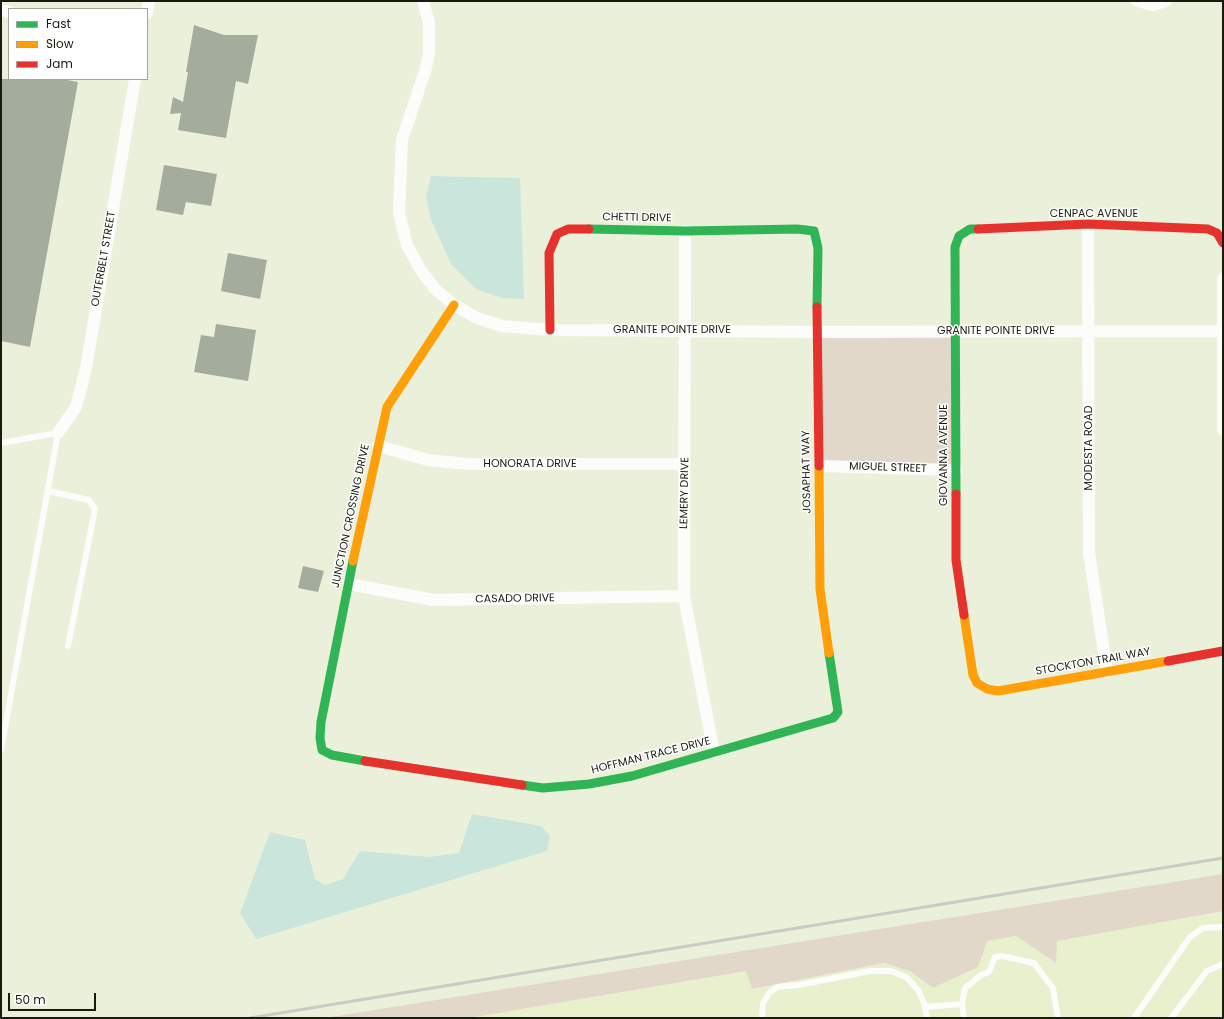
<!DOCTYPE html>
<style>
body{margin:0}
#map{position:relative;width:1224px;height:1019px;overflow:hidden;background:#ebf0db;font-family:Poppins,sans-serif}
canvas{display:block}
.frame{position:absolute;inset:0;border:2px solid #181b0d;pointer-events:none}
.legend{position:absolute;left:8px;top:8px;width:140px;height:72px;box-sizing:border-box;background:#fff;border:1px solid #a3a49e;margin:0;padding:5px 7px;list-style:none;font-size:12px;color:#181b0d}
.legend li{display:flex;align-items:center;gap:8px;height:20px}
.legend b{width:20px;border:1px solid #a3a49e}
.scale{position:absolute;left:8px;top:993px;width:88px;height:18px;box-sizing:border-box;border:2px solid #181b0d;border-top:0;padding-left:5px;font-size:12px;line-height:14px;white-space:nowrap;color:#181b0d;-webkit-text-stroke:3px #fff;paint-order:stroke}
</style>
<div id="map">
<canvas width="1224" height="1019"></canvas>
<div class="frame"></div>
<ul class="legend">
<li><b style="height:5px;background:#30b455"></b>Fast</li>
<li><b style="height:5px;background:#ff9f0a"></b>Slow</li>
<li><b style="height:5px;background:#e5322d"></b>Jam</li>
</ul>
<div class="scale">50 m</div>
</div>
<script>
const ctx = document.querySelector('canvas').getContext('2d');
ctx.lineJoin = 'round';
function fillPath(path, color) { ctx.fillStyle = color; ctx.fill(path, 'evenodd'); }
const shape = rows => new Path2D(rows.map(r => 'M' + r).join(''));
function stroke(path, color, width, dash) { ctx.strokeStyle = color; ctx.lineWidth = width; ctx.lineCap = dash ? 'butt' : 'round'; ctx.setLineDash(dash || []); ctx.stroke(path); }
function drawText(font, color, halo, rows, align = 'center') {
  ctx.font = font + ' Poppins,sans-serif'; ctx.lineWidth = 3; ctx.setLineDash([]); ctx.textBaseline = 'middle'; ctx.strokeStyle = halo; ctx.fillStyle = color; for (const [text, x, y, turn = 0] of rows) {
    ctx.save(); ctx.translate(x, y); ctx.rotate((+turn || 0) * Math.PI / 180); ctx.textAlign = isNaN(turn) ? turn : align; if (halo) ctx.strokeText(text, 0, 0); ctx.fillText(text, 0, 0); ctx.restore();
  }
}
fillPath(shape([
 [1223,911,1223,1018,469,1018,747,971,752,989,884,963,910,971,933,988,978,967,987,941,1016,936,1056,963,1056,941]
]), '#e8f0ce');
fillPath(shape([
 [955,330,956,470,819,466,817,332],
 [1223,874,1223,911,1057,941,1056,963,1016,936,987,941,978,967,933,988,910,971,884,963,752,989,746,971,469,1018,324,1018]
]), '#e2d8c9');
fillPath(shape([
 [431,176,520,178,524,299,502,298,476,289,451,264,431,220,426,197],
 [472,814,541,826,550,836,547,851,256,939,240,913,270,832,305,840,315,879,325,885,343,879,360,851,430,857,459,853]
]), '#cae6dc');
fillPath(shape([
 [194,25,224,35,258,35,248,84,236,81,226,138,178,130,181,113,170,114,173,97,183,102,188,72,186,72],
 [1,79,62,79,78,82,30,347,1,341],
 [164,165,217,174,211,206,186,202,183,215,156,210],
 [228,253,267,260,260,299,221,291],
 [216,324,256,330,248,381,194,372,201,335,214,337],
 [303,566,324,571,318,592,298,588]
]), '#a4ac9e');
stroke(shape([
 [1,443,58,433,1,750],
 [48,491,89,500,95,509,68,646],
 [962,1004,964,1018],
 [762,1018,763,1003,769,993,777,987,799,985,870,971,891,971,906,977,918,990,926,1008],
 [927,1018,925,1007,962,1004,965,988,981,975,989,972,995,957,1002,956,1034,963,1053,988,1058,1018],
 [1134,1018,1190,937,1203,928,1223,927],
 [1171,1018,1207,971,1223,964]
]), '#fcfdfa', 6);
stroke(shape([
 [423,1,429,23,429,53,426,68,402,140,399,213,407,245,420,269,435,289,454,305,477,318,502,326,550,330,817,332,1223,331],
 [1137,1,1153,5,1166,1],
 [1,10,9,12],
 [147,13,149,1],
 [1088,224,1089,553,1107,672],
 [685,231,684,596,714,753],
 [1223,279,1223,430],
 [58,433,76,407,86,368,135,79],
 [378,446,428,460,467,464,685,464],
 [819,466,956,470],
 [348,584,434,600,684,596]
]), '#fcfdfa', 12);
stroke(shape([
 [589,229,685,231,797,229,814,231,818,248,817,307],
 [956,494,955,247,959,236,970,229,978,229],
 [353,561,321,722,320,738,322,750,332,755,365,761],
 [522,785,543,788,589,784,632,776,833,718,838,712,829,653]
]), '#30b455', 9);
stroke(shape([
 [819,466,820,589,829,653],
 [353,561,387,407,454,305],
 [964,615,973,675,977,683,987,689,998,691,1168,661]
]), '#ff9f0a', 9);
stroke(shape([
 [978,229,1088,224,1208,229,1217,233,1223,243],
 [817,307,819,466],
 [550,330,549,253,557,234,568,229,589,229],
 [956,494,956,560,964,615],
 [1168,661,1223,651],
 [365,761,522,785]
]), '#e5322d', 9);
stroke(shape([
 [250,1018,1223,858]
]), '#c9cbc5', 3);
drawText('11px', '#181b0d', '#fff', [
 ["CENPAC AVENUE",1094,214],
 ["CHETTI DRIVE",637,218,1],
 ["OUTERBELT STREET",104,259,-80],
 ["GRANITE POINTE DRIVE",672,330],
 ["GRANITE POINTE DRIVE",996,331],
 ["MODESTA ROAD",1089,448,-90],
 ["GIOVANNA AVENUE",944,455,-90],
 ["HONORATA DRIVE",530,464],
 ["MIGUEL STREET",888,468,2],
 ["JOSAPHAT WAY",807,472,-91],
 ["LEMERY DRIVE",685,493,-89],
 ["JUNCTION CROSSING DRIVE",351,516,-78],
 ["CASADO DRIVE",515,599,-1],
 ["STOCKTON TRAIL WAY",1093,662,-10],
 ["HOFFMAN TRACE DRIVE",651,756,-14]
]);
</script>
